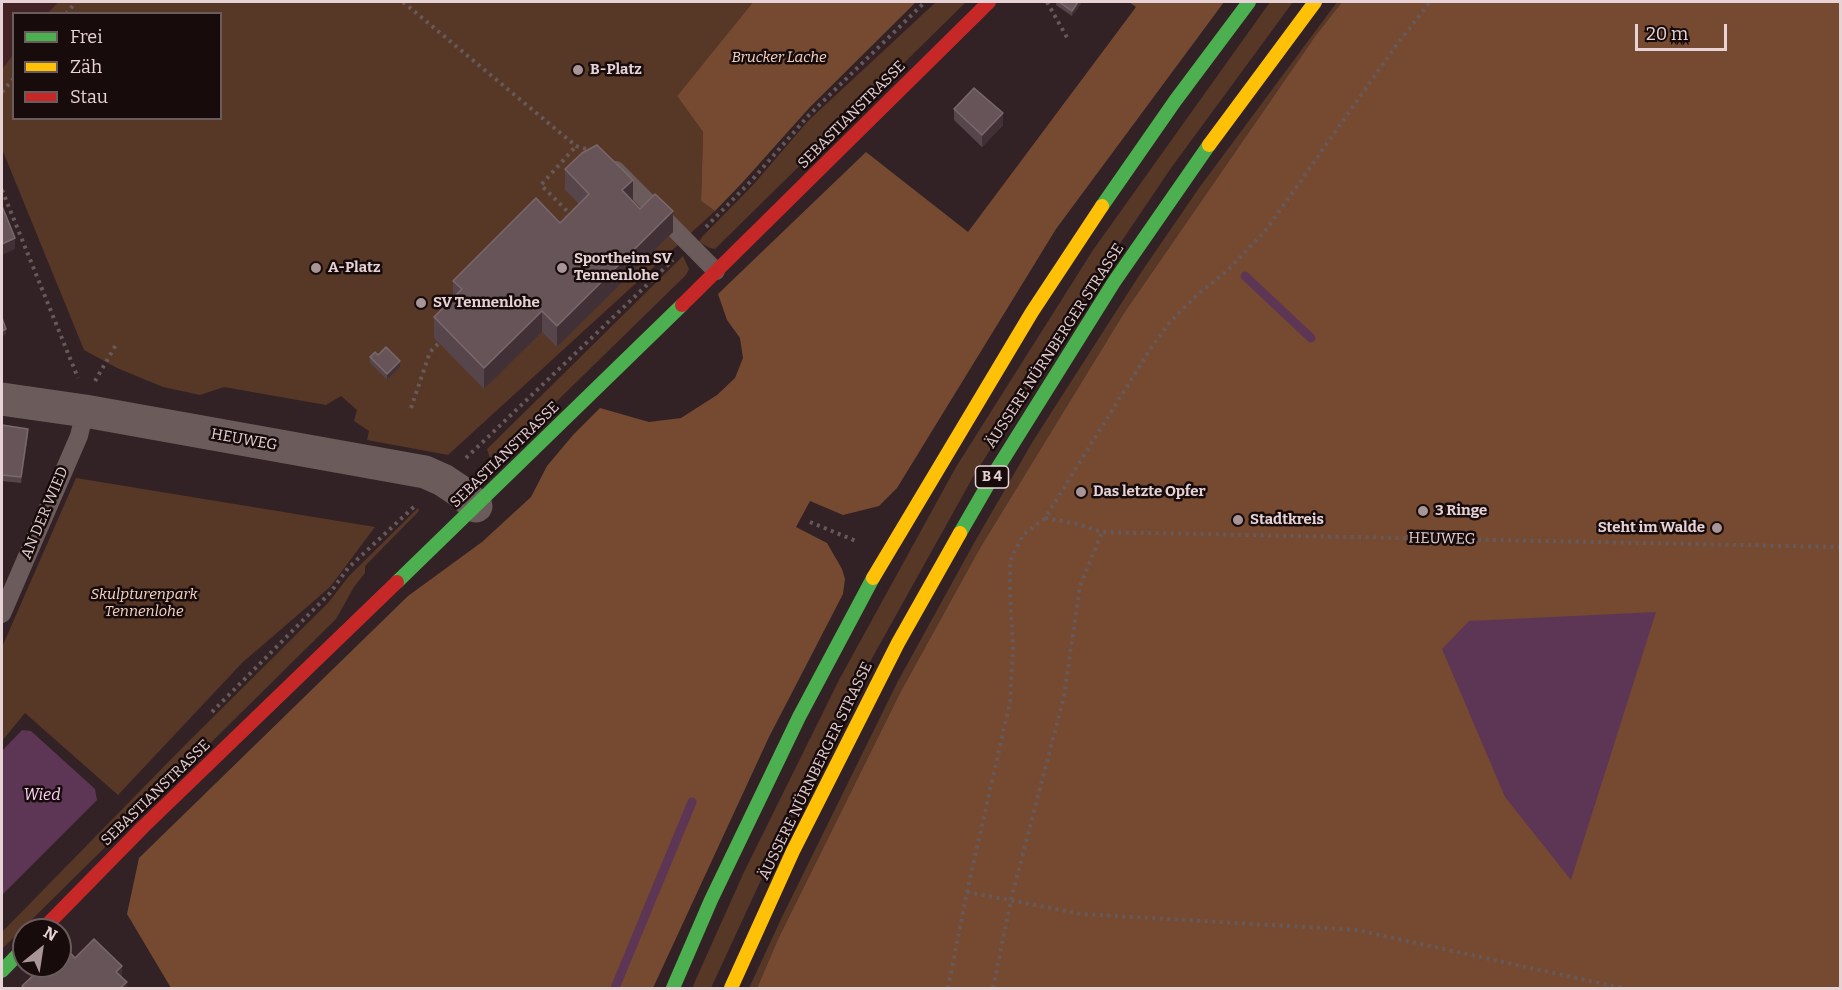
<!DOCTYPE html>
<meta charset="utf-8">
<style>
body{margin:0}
#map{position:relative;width:1842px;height:990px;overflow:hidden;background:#332225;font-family:Bitter,serif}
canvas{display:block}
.frame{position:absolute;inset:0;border:3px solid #e7d3d5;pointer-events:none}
.legend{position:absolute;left:12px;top:12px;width:210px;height:108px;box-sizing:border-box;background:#170b0c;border:2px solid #6a5b5c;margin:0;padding:8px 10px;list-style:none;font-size:18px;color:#e7d3d5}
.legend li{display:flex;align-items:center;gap:12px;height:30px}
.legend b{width:30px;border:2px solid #6a5b5c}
.north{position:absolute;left:12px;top:918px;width:60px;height:60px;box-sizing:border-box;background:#170b0c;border:2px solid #6a5b5c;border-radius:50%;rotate:30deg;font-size:16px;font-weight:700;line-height:24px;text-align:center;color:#e7d3d5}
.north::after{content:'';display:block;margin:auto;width:21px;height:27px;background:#a89597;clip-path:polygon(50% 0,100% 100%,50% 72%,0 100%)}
.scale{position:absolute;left:1635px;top:24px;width:92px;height:27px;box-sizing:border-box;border:3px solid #e7d3d5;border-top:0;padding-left:8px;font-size:18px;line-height:21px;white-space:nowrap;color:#e7d3d5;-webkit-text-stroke:4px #170b0c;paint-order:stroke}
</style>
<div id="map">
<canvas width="1842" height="990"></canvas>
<div class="frame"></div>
<ul class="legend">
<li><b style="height:8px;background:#4caf50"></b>Frei</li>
<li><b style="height:8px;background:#ffc107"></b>Zäh</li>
<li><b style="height:8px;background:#c62828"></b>Stau</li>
</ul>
<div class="north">N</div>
<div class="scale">20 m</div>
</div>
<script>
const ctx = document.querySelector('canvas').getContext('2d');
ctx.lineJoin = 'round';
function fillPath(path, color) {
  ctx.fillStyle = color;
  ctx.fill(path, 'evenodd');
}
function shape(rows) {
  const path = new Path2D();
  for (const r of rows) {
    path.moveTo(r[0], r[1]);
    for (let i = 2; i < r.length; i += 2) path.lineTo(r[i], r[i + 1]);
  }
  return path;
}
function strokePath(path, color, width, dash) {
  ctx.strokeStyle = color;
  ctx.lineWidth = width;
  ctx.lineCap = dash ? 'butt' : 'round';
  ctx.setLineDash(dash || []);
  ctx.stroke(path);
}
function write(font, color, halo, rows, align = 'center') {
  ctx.font = font + ' Bitter,serif';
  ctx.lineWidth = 5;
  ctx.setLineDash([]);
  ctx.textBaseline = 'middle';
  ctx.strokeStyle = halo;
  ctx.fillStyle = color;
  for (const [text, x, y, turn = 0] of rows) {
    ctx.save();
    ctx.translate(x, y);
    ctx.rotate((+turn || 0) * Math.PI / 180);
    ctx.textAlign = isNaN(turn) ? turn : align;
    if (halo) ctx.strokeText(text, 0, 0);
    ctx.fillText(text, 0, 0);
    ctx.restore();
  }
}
const built = shape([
 [2,2,58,2,48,13,14,14,13,55,2,69]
]);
const green = shape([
 [58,2,753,2,677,96,703,132,701,201,715,211,448,455,367,440,369,431,354,421,357,410,341,396,326,405,224,387,200,395,163,387,117,368,84,350,2,149,2,69,13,55,14,118,220,118,220,14,48,13],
 [936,2,966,2,715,249,710,248,699,242,702,237,753,185,809,120],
 [1270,2,1293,2,1171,168,1109,260,973,477,856,687,761,880,711,988,692,988,744,872,840,678,956,467,1093,250],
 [1337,2,1342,2,1316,35,1124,313,980,548,901,691,779,937,757,988,749,988,782,917,898,681,974,543,1033,441,1142,271,1199,188],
 [683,256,689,269,686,275,511,446,498,456,490,459,487,449],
 [76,478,375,527,330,587,242,663,118,795,25,713,2,741,2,647],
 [418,508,419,511,365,566,365,573,354,587,336,619,2,949,2,932,186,744,328,603,349,576]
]);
const forest = shape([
 [753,2,916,2,810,107,742,183,715,211,701,201,703,132,677,96],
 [1129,2,1224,2,1056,229,897,488,879,506,843,515,810,501,796,527,827,543,842,569,845,579,843,594,769,737,653,988,171,988,127,914,139,858,408,596,482,542,531,497,547,466,573,435,600,408,649,422,681,418,717,395,735,378,743,358,740,338,727,320,718,294,866,152,968,232,1136,7],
 [1342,2,1840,2,1840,988,757,988,779,937,901,691,980,548,1124,313,1316,35]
]);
const water = shape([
 [1656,612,1571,880,1505,797,1442,649,1469,621],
 [22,730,31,731,95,789,97,800,2,895,2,751]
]);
const stream = shape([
 [1245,276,1311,338],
 [615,988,692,802]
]);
const path = shape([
 [403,2,576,146,593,151],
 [1047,2,1069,41],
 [66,14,76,2],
 [2,92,14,78],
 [2,190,78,378],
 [572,216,541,185,576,146],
 [706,227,752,180,809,115,925,2],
 [95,381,117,343],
 [411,408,430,352,439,343],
 [466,458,673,260],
 [1045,518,1077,524,1102,532,1840,547],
 [810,522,856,541],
 [212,712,330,593,348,568,417,504],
 [967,892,1081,914,1357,930,1622,988],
 [948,988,967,892,1010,702,1013,646,1010,592,1010,561,1023,535,1045,518,1151,348,1170,322,1197,295,1228,270,1266,230,1395,47,1430,2],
 [993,988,1011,900,1064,696,1080,586,1102,532]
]);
const lane = shape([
 [616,170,716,271],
 [2,614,79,436,85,411]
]);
const street = shape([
 [2,399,85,411,425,472,443,480,461,492,476,506]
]);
const fast = shape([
 [1102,206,1175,101,1249,2],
 [960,533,997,469,1114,282,1209,145],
 [397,582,682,305],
 [2,971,24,948],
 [673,988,711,900,799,717,873,578]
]);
const slow = shape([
 [1209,145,1315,2],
 [873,578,1032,312,1102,206],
 [731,988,793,851,898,643,960,533]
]);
const jam = shape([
 [682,305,989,2],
 [42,930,143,827,397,582]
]);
const wall = shape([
 [1056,2,1082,2,1072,16,1056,5],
 [954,109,1003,125,982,147,954,120],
 [565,169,633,201,640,209,673,232,557,347,542,332,484,389,434,338,434,317,453,298,453,281,560,223,579,204,565,190],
 [378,355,400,367,387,380,370,363,370,357],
 [2,425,28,434,21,483,2,481]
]);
const shadedWall = shape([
 [1078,2,1082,2,1072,16,1072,11],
 [1003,113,1003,125,982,147,982,135],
 [633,180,633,201,622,190],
 [673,211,673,232,557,347,557,326],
 [15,238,15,249,2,255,2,244],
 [542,311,542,332,484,389,484,368],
 [6,329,6,334,2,337,2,331],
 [400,361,400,367,387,380,387,374],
 [28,429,28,434,21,483,21,477],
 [122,966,122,983,116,972],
 [127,982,127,988,120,988]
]);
const building = shape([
 [1059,2,1078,2,1072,11,1059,2],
 [974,88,1003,113,982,135,954,109,974,88],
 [597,145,633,180,622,190,640,209,655,194,673,211,557,326,542,311,484,368,434,317,462,289,453,281,536,198,560,223,589,194,565,169,582,153,597,145],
 [2,206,15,238,2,244,2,206],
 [2,318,6,329,2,331,2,318],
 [386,347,400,361,387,374,370,357,375,352,378,355,386,347],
 [2,425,28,429,21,477,2,475,2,425],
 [94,939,122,966,116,972,127,982,120,988,25,988,22,986,43,966,60,966,60,948,63,945,75,958,94,939]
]);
const markers = [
 [578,70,6,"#a89597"],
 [316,268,6,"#a89597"],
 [562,268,6,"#a89597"],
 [421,303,6,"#a89597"],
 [1081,492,6,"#a89597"],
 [1423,511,6,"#a89597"],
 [1238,520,6,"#a89597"],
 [1717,528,6,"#a89597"]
];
const shields = [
 [992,477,33]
];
const shieldNames = [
 ["B 4",992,477]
];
const parkNames = [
 ["Brucker Lache",779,58],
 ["Skulpturenpark",144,595],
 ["Tennenlohe",144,612]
];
const poiNames = [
 ["B-Platz",590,70],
 ["Sportheim SV",574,259],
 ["Tennenlohe",574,276],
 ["A-Platz",328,268],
 ["SV Tennenlohe",433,303],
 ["Das letzte Opfer",1093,492],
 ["3 Ringe",1435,511],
 ["Stadtkreis",1250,520],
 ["Steht im Walde",1705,528,"right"]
];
const streetNames = [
 ["SEBASTIANSTRASSE",852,115,-45],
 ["ÄUSSERE NÜRNBERGER STRASSE",1055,346,-57],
 ["HEUWEG",244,440,10],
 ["SEBASTIANSTRASSE",505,455,-44],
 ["AN DER WIED",45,513,-67],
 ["HEUWEG",1442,539,1],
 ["ÄUSSERE NÜRNBERGER STRASSE",816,771,-64],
 ["SEBASTIANSTRASSE",156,793,-44]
];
const waterNames = [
 ["Wied",42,796]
];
fillPath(built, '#442327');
fillPath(green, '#573726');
fillPath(forest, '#754a31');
fillPath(water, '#5e3655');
strokePath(stream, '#5e3655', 9);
strokePath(path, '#675959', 4, [3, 4.5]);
strokePath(lane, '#6b5b5a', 18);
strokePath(street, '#6b5b5a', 33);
strokePath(fast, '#4caf50', 14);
strokePath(slow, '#ffc107', 14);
strokePath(jam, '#c62828', 14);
fillPath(wall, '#56454a');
fillPath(shadedWall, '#413035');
fillPath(building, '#665459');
strokePath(building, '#7a686d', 1.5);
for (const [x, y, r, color] of markers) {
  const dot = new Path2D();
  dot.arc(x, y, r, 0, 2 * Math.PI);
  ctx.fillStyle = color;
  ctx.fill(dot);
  strokePath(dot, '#170b0c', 2);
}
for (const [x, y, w] of shields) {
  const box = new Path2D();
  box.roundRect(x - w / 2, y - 11, w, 22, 4.5);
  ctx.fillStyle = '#170b0c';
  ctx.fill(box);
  strokePath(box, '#e7d3d5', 1.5);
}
write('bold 14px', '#e7d3d5', null, shieldNames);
write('italic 15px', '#f5d5c3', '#170b0c', parkNames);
write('bold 15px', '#e7d3d5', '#170b0c', poiNames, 'left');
write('15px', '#e7d3d5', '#170b0c', streetNames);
write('italic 16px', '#fbd1f2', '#170b0c', waterNames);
</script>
